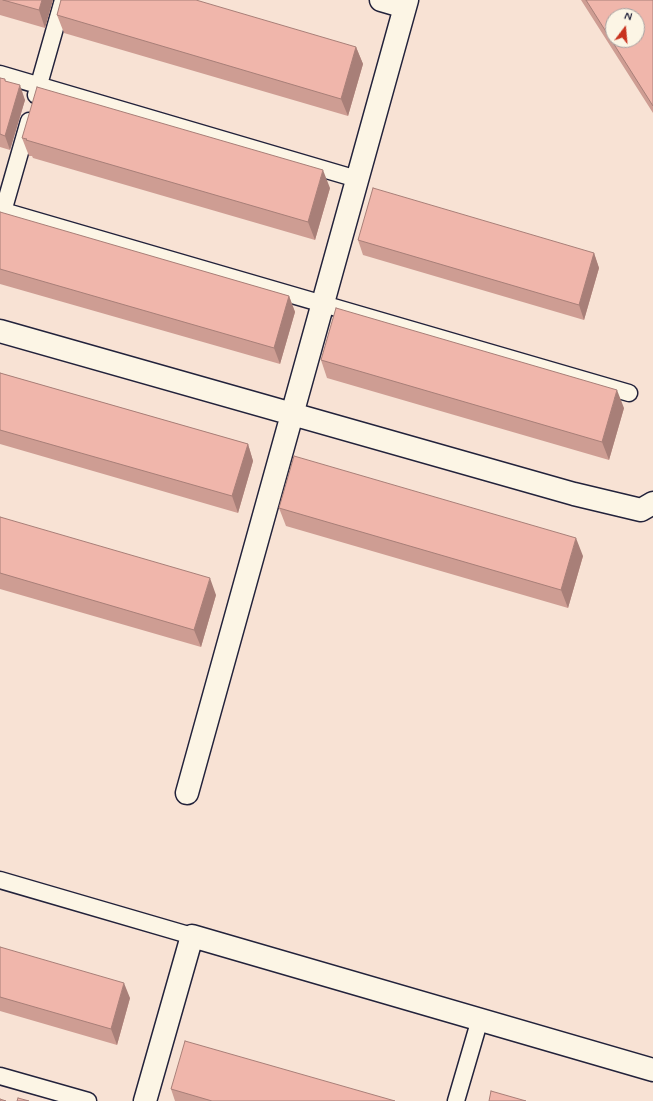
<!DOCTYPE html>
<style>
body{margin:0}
#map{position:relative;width:653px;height:1101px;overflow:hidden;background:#f8e2d4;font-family:Mynerve,sans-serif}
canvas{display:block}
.north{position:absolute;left:605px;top:8px;width:40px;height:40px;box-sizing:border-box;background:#fcf5e5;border:1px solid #a5a1a1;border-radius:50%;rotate:16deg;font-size:11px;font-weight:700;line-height:16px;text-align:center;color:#22223b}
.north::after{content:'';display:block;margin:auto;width:14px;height:18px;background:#c8321e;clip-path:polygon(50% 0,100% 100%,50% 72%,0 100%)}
</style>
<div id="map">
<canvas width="653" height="1101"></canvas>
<div class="north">N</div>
</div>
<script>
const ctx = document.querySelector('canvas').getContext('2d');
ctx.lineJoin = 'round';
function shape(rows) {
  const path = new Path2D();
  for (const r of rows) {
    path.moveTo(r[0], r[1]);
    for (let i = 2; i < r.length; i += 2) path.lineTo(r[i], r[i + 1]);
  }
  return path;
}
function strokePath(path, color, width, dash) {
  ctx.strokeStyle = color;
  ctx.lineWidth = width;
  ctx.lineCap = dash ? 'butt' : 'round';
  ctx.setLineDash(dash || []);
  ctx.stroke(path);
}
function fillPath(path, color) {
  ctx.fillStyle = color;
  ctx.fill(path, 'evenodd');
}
const service = shape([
 [0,74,357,179],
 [36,95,63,0],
 [0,210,629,393],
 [0,222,29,121],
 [0,880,192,936],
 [0,1076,88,1101],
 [456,1101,480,1019]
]);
const minor = shape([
 [381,0,405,7],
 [0,331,574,494,641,510,653,503],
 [187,793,407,0],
 [145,1101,192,936,653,1070]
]);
const wall = shape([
 [0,0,53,0,45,28,0,15],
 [581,0,653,0,653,113],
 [57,15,356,47,363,64,348,116,64,33],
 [0,78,6,81,25,100,10,150,0,147],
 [22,138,330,188,315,240,33,158,32,156,29,156],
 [0,213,289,296,295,312,280,364,0,284],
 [358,240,594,253,599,268,584,320,363,255],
 [321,360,624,408,609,460,327,378],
 [0,373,248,444,253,461,238,513,0,444],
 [279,508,583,556,568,608,286,526],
 [0,517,216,595,201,647,0,589],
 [0,947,130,998,117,1045,0,1011],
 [171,1089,395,1101,175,1101]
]);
const shadedWall = shape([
 [42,0,53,0,45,28,39,10],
 [356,47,363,64,348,116,341,99],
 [20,85,25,100,10,150,5,136],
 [323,170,330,188,315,240,308,222],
 [594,253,599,268,584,320,579,305],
 [289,296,295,312,280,364,274,348],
 [617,390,624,408,609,460,602,442],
 [248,444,253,461,238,513,232,496],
 [576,538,583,556,568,608,561,590],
 [210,578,216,595,201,647,194,630],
 [124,983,130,998,117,1045,111,1029]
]);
const building = shape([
 [3,0,42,0,39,10,3,0],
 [61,0,196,0,356,47,341,99,57,15,61,0],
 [586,0,653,0,653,106,586,0],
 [613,16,637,16,637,40,613,40,613,16],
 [0,78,5,79,5,81,20,85,5,136,0,134,0,78],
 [37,87,323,170,308,222,26,140,27,139,22,138,37,87],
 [373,188,594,253,579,305,358,240,373,188],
 [0,212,289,296,274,348,0,269,0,212],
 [336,308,617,390,602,442,321,360,336,308],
 [0,373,248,444,232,496,0,430,0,373],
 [294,456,576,538,561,590,279,508,294,456],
 [0,517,210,578,194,630,0,573,0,517],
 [0,947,124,983,111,1029,0,997,0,947],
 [185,1041,395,1101,212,1101,171,1089,185,1041],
 [491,1091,526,1101,489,1101,491,1091],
 [18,1098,29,1101,17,1101,18,1098],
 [0,1099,6,1101,0,1101,0,1099]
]);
strokePath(service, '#22223b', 19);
strokePath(minor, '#22223b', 25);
strokePath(service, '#fcf5e5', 16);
strokePath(minor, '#fcf5e5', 22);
fillPath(wall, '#ce9d93');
fillPath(shadedWall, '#a87f78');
fillPath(building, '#f0b6ab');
strokePath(building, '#a87f78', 1);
</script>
